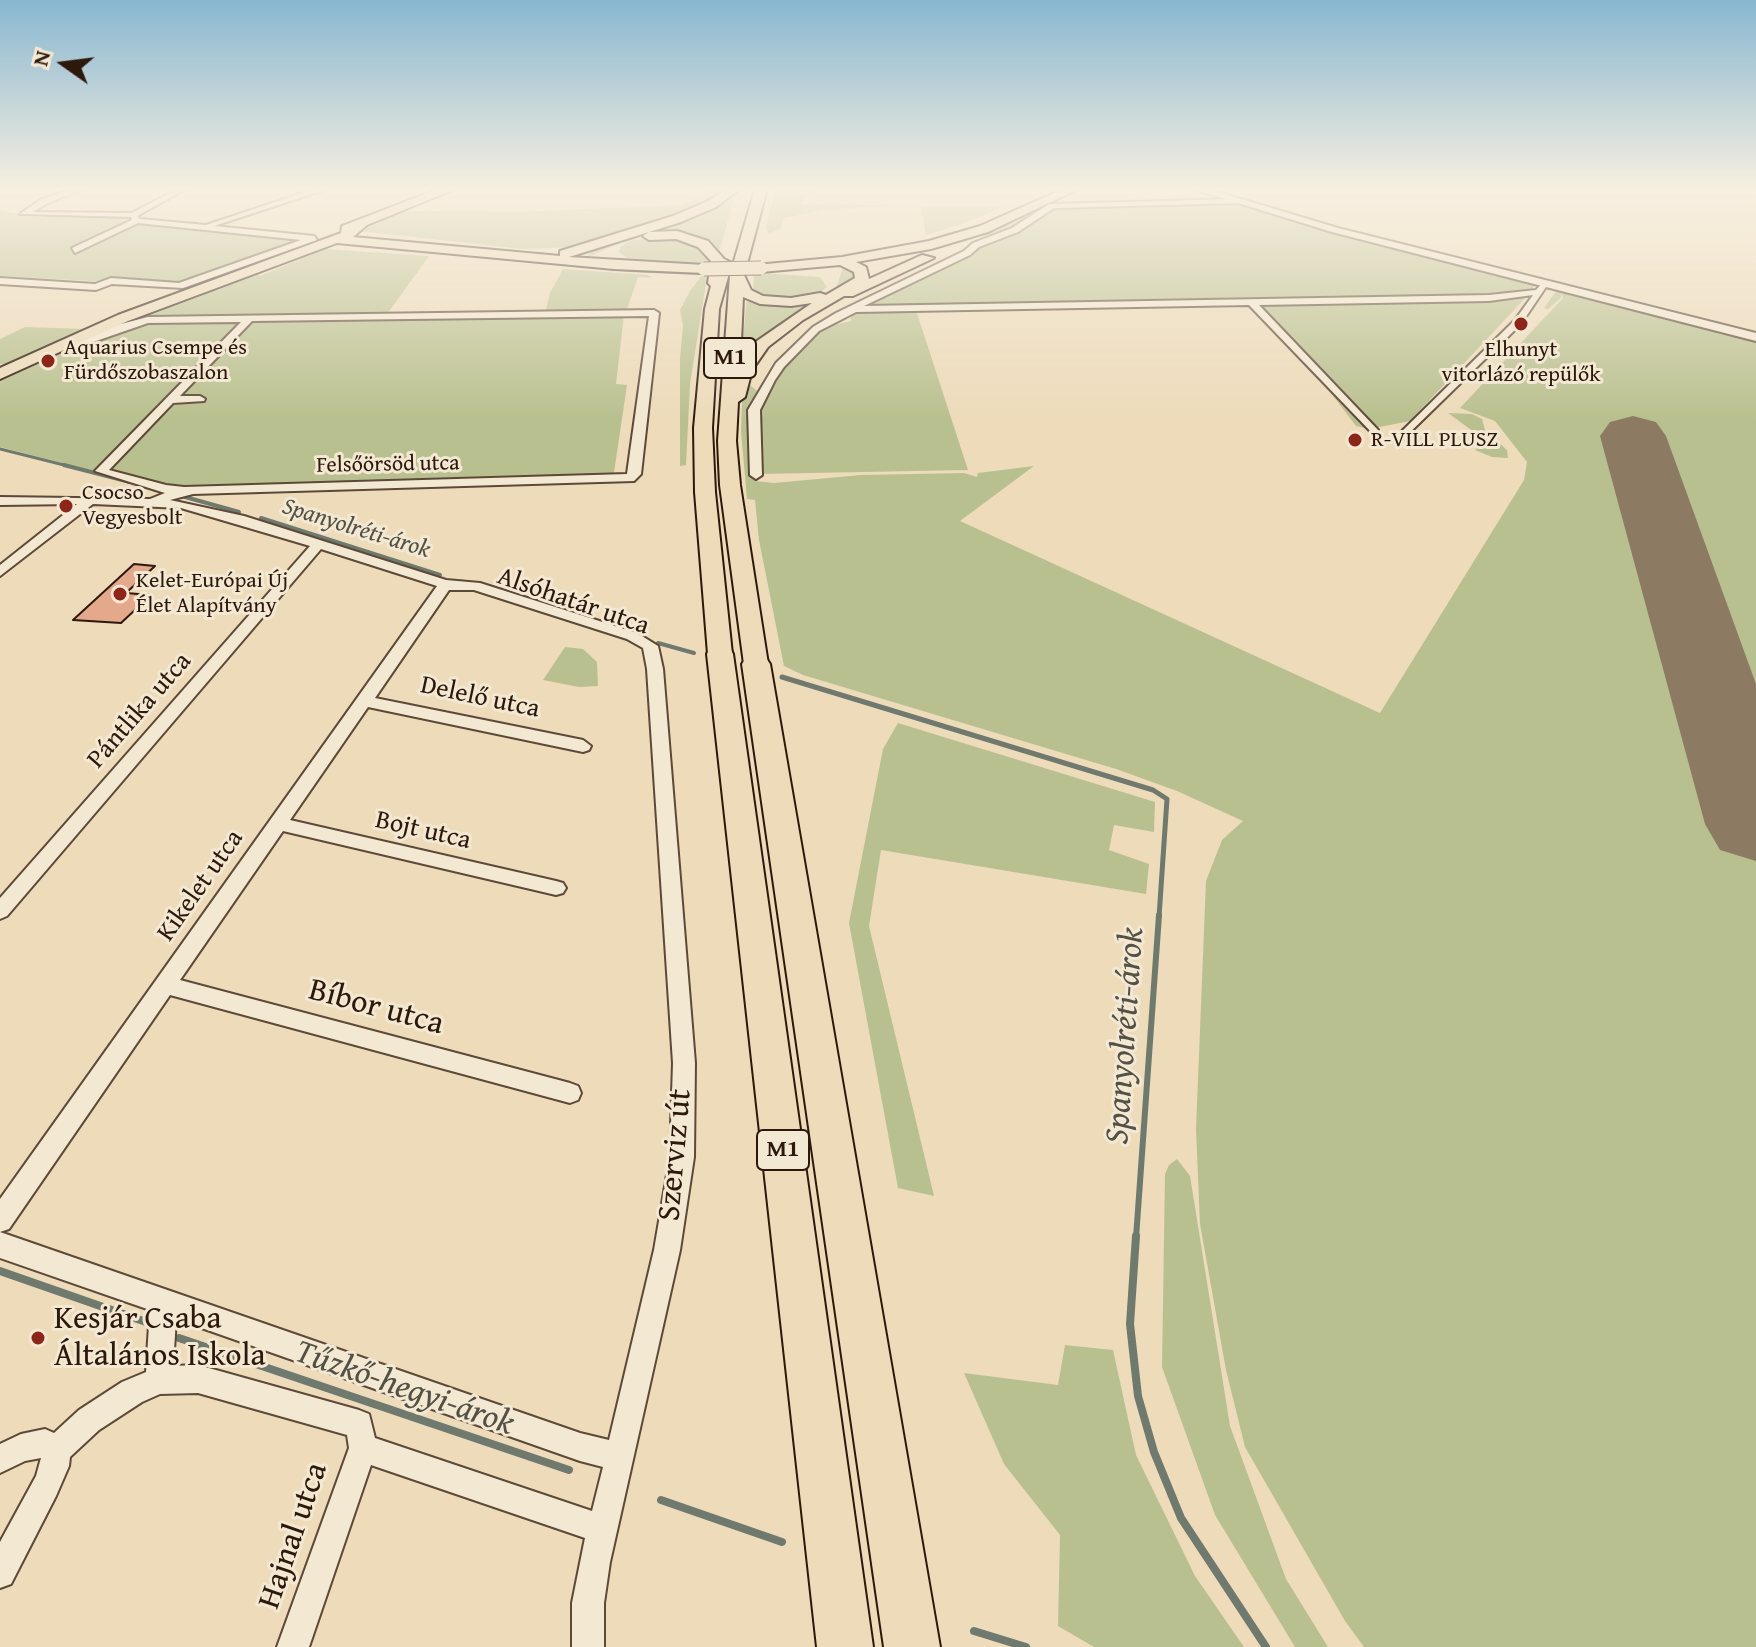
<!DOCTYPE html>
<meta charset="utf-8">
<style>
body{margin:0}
#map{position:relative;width:1756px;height:1647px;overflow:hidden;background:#eddbba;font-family:"Gentium Book Plus",serif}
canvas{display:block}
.north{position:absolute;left:24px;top:24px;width:80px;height:80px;-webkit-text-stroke:6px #f3e8d2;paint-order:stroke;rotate:284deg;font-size:22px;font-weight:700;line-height:32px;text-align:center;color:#2d180c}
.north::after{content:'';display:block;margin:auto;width:28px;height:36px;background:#2d180c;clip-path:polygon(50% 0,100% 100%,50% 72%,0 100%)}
</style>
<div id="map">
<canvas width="1756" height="1647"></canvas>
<div class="north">N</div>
</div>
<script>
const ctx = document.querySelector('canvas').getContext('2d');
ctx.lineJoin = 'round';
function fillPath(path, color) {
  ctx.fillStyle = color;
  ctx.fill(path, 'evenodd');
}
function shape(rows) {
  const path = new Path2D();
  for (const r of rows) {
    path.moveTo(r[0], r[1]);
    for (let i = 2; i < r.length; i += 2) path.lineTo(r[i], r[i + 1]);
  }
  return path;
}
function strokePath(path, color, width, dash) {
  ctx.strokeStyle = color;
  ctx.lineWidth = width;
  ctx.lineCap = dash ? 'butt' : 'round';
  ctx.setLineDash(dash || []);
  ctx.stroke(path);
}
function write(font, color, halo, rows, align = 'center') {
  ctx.font = font + ' "Gentium Book Plus",serif';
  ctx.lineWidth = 6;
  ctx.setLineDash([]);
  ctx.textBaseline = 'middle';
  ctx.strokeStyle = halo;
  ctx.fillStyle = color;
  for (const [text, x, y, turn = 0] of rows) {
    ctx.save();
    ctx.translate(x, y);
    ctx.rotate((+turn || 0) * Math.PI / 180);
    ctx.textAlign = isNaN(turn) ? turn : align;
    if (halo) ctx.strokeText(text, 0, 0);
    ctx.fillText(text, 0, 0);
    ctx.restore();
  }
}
const green = shape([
 [708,189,730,189,686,212,575,247,522,249,359,231,406,211,521,212,681,205,706,194],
 [776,189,812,191,799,204,902,205,823,210,785,218,780,229,768,234,766,226],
 [734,198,719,253,707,243,650,233,633,237,586,258,595,249,615,241,682,221,691,220],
 [1237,201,1526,278,1535,284,1531,292,1410,421,1369,429,1356,426,1308,363,1252,304,916,310,968,470,758,474,755,409,770,380,820,328,851,321,850,313,856,306,1015,230,1043,210,994,237,984,235,1045,207],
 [1004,206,965,223,926,235,921,207],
 [0,210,29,217,137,216,198,228,313,239,186,286,0,276],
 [660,236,691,239,714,261,713,265,648,262,627,258,619,252,620,247,629,241],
 [325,249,429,256,387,314,624,315,616,384,627,385,613,479,190,487,172,491,0,447,0,380,170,302,256,273,260,276],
 [844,265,858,274,857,279,762,337,741,359,747,297,812,302,835,291],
 [563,269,648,275,652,278,638,277,626,312,545,313,550,293],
 [761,273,820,277,827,287,819,293,782,300,771,299,753,293,754,276],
 [702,275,707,277,690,384,686,465,680,466,680,359,683,325,680,310,690,291],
 [1557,290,1756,340,1756,1647,1364,1647,1345,1621,1245,1447,1226,1370,1200,1224,1196,1129,1206,881,1222,840,1243,821,1177,791,1116,769,803,675,784,666,759,540,755,500,747,499,741,431,742,404,749,384,757,391,750,409,755,481,774,483,861,475,964,473,977,477,978,473,1034,466,960,521,1380,713,1524,480,1527,462,1495,421,1460,408,1563,298,1561,293,1561,298,1548,309,1544,308],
 [25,327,85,329,10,364,0,364,0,339],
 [1448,413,1472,414,1482,419,1485,430,1507,450,1508,458,1492,457,1475,450,1485,440],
 [565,647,583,649,597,662,598,686,579,687,543,680],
 [898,723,1155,802,1154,832,1114,825,1109,850,1149,864,1146,894,881,850,869,926,934,1196,898,1188,849,923,883,749],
 [1177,1159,1190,1176,1230,1426,1286,1579,1328,1647,1295,1647,1215,1515,1162,1367,1165,1174,1169,1165],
 [1065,1345,1113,1350,1136,1455,1195,1576,1244,1647,1094,1647,1058,1626,1060,1535,1004,1464,964,1373,1058,1385]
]);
const streamFar5 = shape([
 [468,255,629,271,700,274]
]);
const streamFar4 = shape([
 [0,449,72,467]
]);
const streamFar3 = shape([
 [64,465,130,482],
 [178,495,239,512],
 [261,518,440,575],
 [658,643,694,653]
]);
const streamFar2 = shape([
 [782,677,1153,790,1167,799,1159,917]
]);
const streamFar1 = shape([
 [1136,1238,1159,915]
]);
const stream = shape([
 [1136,1236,1130,1324,1138,1396,1154,1452,1181,1518,1266,1647],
 [0,1271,149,1323],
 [179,1338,569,1470],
 [661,1500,782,1542],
 [974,1631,1026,1647]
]);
const runway = shape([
 [1633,416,1656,422,1666,436,1756,684,1756,861,1720,850,1705,824,1600,436,1610,422,1633,416]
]);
const building = shape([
 [134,564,155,566,126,593,151,595,121,623,73,620,134,564]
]);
const minor = shape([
 [72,189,83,189,46,204,33,212,132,213,177,189,186,189,137,216,140,219,206,225,315,189,327,189,214,226,314,236,317,240,183,288,112,284,96,290,0,284,0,278,95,284,111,278,179,283,301,240,138,223,75,253,72,248,132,220,131,217,20,214,40,200,72,189],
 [1237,199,1240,203,1054,208,1018,232,979,247,970,255,864,306,1489,295,1536,290,1544,281,1548,284,1521,324,1399,443,1395,442,1395,438,1515,320,1533,295,1489,301,1259,305,1378,430,1378,434,1374,435,1249,305,856,312,819,331,784,367,775,380,760,410,762,475,756,479,750,475,748,410,776,363,813,327,836,313,964,251,973,243,1012,228,1049,204,1237,199],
 [654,310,659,313,641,474,634,481,193,494,170,500,244,516,446,580,480,583,637,633,658,646,663,669,695,1063,694,1157,680,1250,610,1562,604,1603,604,1647,572,1647,572,1603,585,1538,371,1465,309,1647,277,1647,349,1448,347,1435,198,1393,160,1394,142,1402,99,1430,70,1457,69,1466,56,1496,11,1584,0,1588,0,1542,36,1476,41,1458,25,1461,0,1473,0,1444,21,1434,45,1429,54,1433,79,1410,122,1382,146,1372,150,1310,0,1258,0,1232,580,1433,609,1440,654,1250,670,1157,673,1063,647,669,643,648,627,639,474,590,449,590,375,698,583,740,591,746,589,750,583,752,368,707,290,820,556,881,563,883,566,888,563,893,556,895,283,831,180,980,570,1083,578,1086,581,1093,578,1100,570,1103,170,995,9,1229,0,1232,0,1199,437,586,321,549,7,916,0,919,0,898,310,546,181,508,93,504,0,576,0,565,77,504,0,505,0,497,150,499,165,493,95,471,241,322,148,323,70,350,61,348,117,325,148,317,654,310],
 [649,316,627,474,184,487,166,485,109,470,173,403,204,401,205,399,200,396,180,396,252,321,649,316],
 [176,1319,580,1461,603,1467,592,1511,375,1438,369,1414,359,1410,198,1365,173,1366,176,1319]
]);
const tertiary = shape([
 [1193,189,1208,189,1338,228,1756,333,1756,341,1332,232,1193,189]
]);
const primary = shape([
 [438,189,455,189,367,225,353,237,560,256,560,251,673,216,708,201,727,189,740,189,716,207,681,222,569,257,704,265,710,268,711,261,698,247,676,239,649,240,643,236,649,232,677,231,708,241,724,259,732,263,719,309,712,428,715,492,732,654,728,659,720,661,712,659,708,654,695,492,694,428,705,309,711,286,708,283,710,270,704,273,614,269,337,243,128,321,0,379,0,368,118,315,341,233,342,226,438,189],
 [755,189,767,189,744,275,751,290,763,296,791,298,820,293,826,295,855,278,854,272,840,265,761,272,754,268,756,265,842,257,929,241,980,226,1063,189,1078,189,988,232,931,249,856,262,866,267,869,279,922,255,934,258,853,296,844,296,803,320,768,347,752,370,745,397,738,402,736,441,740,485,768,664,764,669,756,671,748,669,744,664,720,485,718,441,730,275,755,189],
 [743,297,760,304,791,306,812,303,757,341,740,365,743,297]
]);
const motorway = shape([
 [720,646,730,648,733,654,873,1647,817,1647,707,654,710,648,720,646],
 [756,656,766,658,770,664,940,1647,884,1647,742,664,746,658,756,656]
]);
const primaryBridge = shape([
 [704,269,761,268]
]);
const markers = [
 [1521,324,8,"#8f2418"],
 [48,361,8,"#8f2418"],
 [1355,440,8,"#8f2418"],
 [66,506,8,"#8f2418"],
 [120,594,8,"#8f2418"],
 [38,1338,8,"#8f2418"]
];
const farPoinames = [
 ["Aquarius Csempe és",64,348],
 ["Fürdőszobaszalon",64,373],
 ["Elhunyt",1521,350,"center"],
 ["vitorlázó repülők",1521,375,"center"],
 ["R-VILL PLUSZ",1371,440],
 ["Csocso",82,493],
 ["Vegyesbolt",82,518],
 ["Kelet-Európai Új",136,581],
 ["Élet Alapítvány",136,606]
];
const farStreetnames = [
 ["Felsőörsöd utca",388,465,-1]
];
const shields = [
 [730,358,52],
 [783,1150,52]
];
const shieldNames = [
 ["M1",730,358],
 ["M1",783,1150]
];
const farWaternames = [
 ["Spanyolréti-árok",356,529,17]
];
const streetNames = [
 ["Alsóhatár utca",573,602,19],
 ["Delelő utca",480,698,12],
 ["Pántlika utca",140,711,-49],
 ["Bojt utca",423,831,13],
 ["Kikelet utca",201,886,-55]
];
const nearStreetnames = [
 ["Bíbor utca",376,1008,15],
 ["Szerviz út",676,1155,-85],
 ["Hajnal utca",294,1536,-71]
];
const nearPoinames = [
 ["Kesjár Csaba",54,1320],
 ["Általános Iskola",54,1357]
];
const nearWaternames = [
 ["Spanyolréti-árok",1126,1036,-86],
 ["Tűzkő-hegyi-árok",404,1389,19]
];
fillPath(green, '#b9c08f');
strokePath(streamFar5, '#6e7a6d', 2);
strokePath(streamFar4, '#6e7a6d', 3);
strokePath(streamFar3, '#6e7a6d', 4);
strokePath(streamFar2, '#6e7a6d', 5);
strokePath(streamFar1, '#6e7a6d', 6);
strokePath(stream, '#6e7a6d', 8);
fillPath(runway, '#8d7a63');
fillPath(building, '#e4a88a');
strokePath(building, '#2d180c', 2);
strokePath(minor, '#5d4938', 4);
strokePath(tertiary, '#5d4938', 4);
strokePath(primary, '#2d180c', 4);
strokePath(motorway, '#2d180c', 4);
fillPath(minor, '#f3e8d2');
fillPath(tertiary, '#f3e8d2');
fillPath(primary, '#eddbba');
fillPath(motorway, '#eddbba');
strokePath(primaryBridge, '#2d180c', 15, []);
strokePath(primaryBridge, '#eddbba', 13);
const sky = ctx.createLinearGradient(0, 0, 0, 420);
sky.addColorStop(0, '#88b7d1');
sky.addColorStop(0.45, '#f7efe0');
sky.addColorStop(1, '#f7efe000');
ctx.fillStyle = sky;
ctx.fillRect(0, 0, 1756, 420);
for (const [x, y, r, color] of markers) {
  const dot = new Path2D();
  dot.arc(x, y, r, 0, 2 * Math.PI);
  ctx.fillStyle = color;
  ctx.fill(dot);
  strokePath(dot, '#f3e8d2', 3);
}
write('22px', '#2d180c', '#f3e8d2', farPoinames, 'left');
write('22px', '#2d180c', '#f3e8d2', farStreetnames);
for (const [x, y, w] of shields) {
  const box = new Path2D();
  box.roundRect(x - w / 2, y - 20, w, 40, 6);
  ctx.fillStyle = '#f3e8d2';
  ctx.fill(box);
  strokePath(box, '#2d180c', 2);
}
write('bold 24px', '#2d180c', null, shieldNames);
write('italic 24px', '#535145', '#f3e8d2', farWaternames);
write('26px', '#2d180c', '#f3e8d2', streetNames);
write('32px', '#2d180c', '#f3e8d2', nearStreetnames);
write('32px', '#2d180c', '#f3e8d2', nearPoinames, 'left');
write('italic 34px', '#535145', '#f3e8d2', nearWaternames);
</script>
